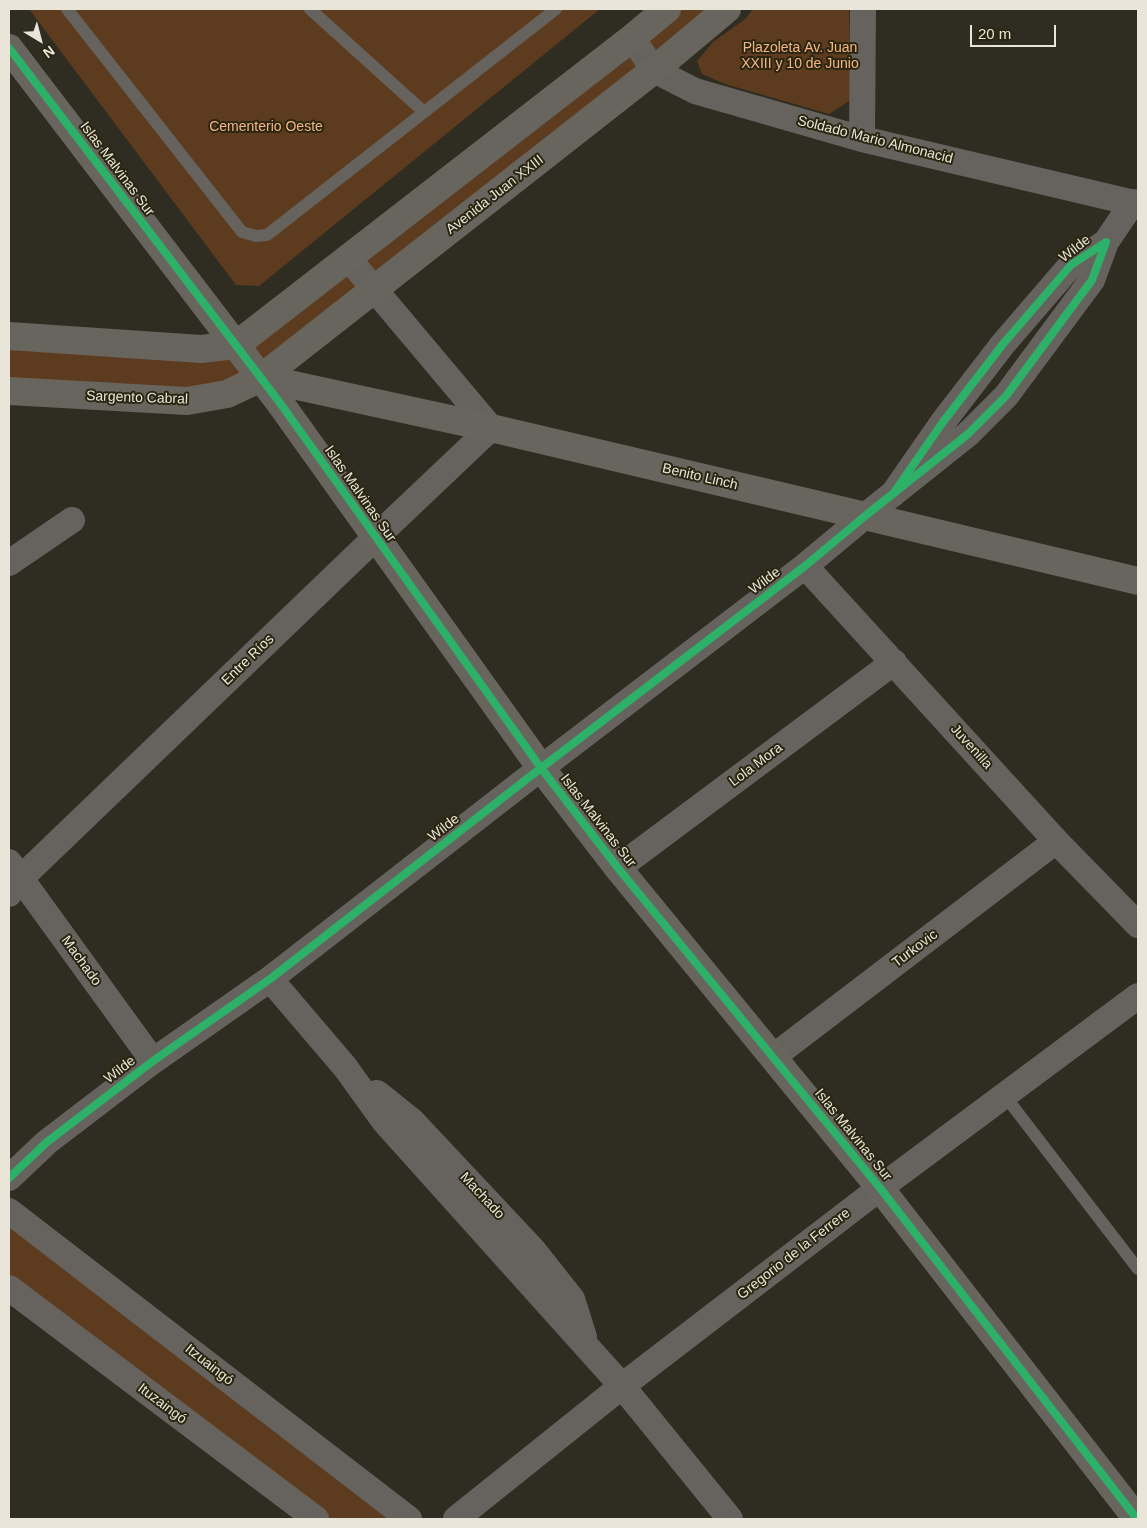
<!DOCTYPE html>
<meta charset="utf-8">
<style>
body{margin:0}
#map{position:relative;width:1147px;height:1528px;overflow:hidden;background:#2f2c21;font-family:Arial,sans-serif}
canvas{display:block}
.frame{position:absolute;inset:0;border:10px solid #e9e6d9;pointer-events:none}
.north{position:absolute;left:15px;top:15px;width:50px;height:50px;-webkit-text-stroke:4px #2b2611;paint-order:stroke;rotate:143deg;font-size:14px;font-weight:700;line-height:20px;text-align:center;color:#e9e6d9}
.north::after{content:'';display:block;margin:auto;width:18px;height:22px;background:#e9e6d9;clip-path:polygon(50% 0,100% 100%,50% 72%,0 100%)}
.scale{position:absolute;left:970px;top:25px;width:86px;height:22px;box-sizing:border-box;border:2px solid #e9e6d9;border-top:0;padding-left:6px;font-size:15px;line-height:18px;white-space:nowrap;color:#e9e6d9;-webkit-text-stroke:4px #2b2611;paint-order:stroke}
</style>
<div id="map">
<canvas width="1147" height="1528"></canvas>
<div class="frame"></div>
<div class="north">N</div>
<div class="scale">20 m</div>
</div>
<script>
const ctx = document.querySelector('canvas').getContext('2d');
ctx.lineJoin = 'round';
function fillPath(path, color) {
  ctx.fillStyle = color;
  ctx.fill(path, 'evenodd');
}
function shape(rows) {
  const path = new Path2D();
  for (const r of rows) {
    path.moveTo(r[0], r[1]);
    for (let i = 2; i < r.length; i += 2) path.lineTo(r[i], r[i + 1]);
  }
  return path;
}
function strokePath(path, color, width, dash) {
  ctx.strokeStyle = color;
  ctx.lineWidth = width;
  ctx.lineCap = dash ? 'butt' : 'round';
  ctx.setLineDash(dash || []);
  ctx.stroke(path);
}
function write(font, color, halo, rows, align = 'center') {
  ctx.font = font + ' Arial,sans-serif';
  ctx.lineWidth = 4;
  ctx.setLineDash([]);
  ctx.textBaseline = 'middle';
  ctx.strokeStyle = halo;
  ctx.fillStyle = color;
  for (const [text, x, y, turn = 0] of rows) {
    ctx.save();
    ctx.translate(x, y);
    ctx.rotate((+turn || 0) * Math.PI / 180);
    ctx.textAlign = isNaN(turn) ? turn : align;
    if (halo) ctx.strokeText(text, 0, 0);
    ctx.fillText(text, 0, 0);
    ctx.restore();
  }
}
const green = shape([
 [29,9,600,9,259,286,236,285],
 [667,9,727,9,243,387,9,391,9,336,236,345],
 [753,9,849,9,851,100,829,114,725,84,702,74,697,61,713,42,745,19],
 [9,1211,409,1519,316,1519,9,1288]
]);
const lane = shape([
 [67,9,242,232,256,236,267,235,556,9],
 [310,9,424,112],
 [1005,1096,1138,1269]
]);
const street = shape([
 [632,38,654,70,695,91,862,139,1138,204],
 [862,139,863,9],
 [1106,242,1133,202],
 [9,563,72,520],
 [805,566,1056,841,1138,925],
 [9,862,153,1061],
 [618,868,894,662],
 [9,894,21,878,376,537,491,428,348,258],
 [270,979,345,1067,384,1121,622,1386,730,1519],
 [773,1057,1056,841],
 [377,1093,412,1121,534,1251,572,1299,584,1337],
 [9,1178,47,1142,153,1061,270,979,541,768,805,566,865,516,968,434,1006,396,1092,280,1106,242,1071,265,1003,344,943,422,893,494],
 [9,1211,409,1519],
 [9,1288,316,1519],
 [456,1519,622,1386,880,1188,1138,996]
]);
const secondary = shape([
 [9,48,280,403,541,768,618,868,880,1188,1137,1519],
 [9,336,201,349,236,345],
 [236,345,632,38,667,9],
 [261,378,491,428,865,516,1138,581],
 [9,391,187,401,227,394,261,378,654,70,727,9]
]);
const cycleway = shape([
 [9,48,280,403,541,768,618,868,880,1188,1137,1519],
 [9,1178,47,1142,153,1061,270,979,541,768,805,566,865,516,968,434,1006,396,1092,280,1106,242,1071,265,1003,344,943,422,893,494]
]);
const parkNames = [
 ["Plazoleta Av. Juan",800,48],
 ["XXIII y 10 de Junio",800,64],
 ["Cementerio Oeste",266,127]
];
const streetNames = [
 ["Soldado Mario Almonacid",875,140,14],
 ["Islas Malvinas Sur",117,169,53],
 ["Avenida Juan XXIII",495,195,-38],
 ["Wilde",1075,249,-38],
 ["Sargento Cabral",137,398,2],
 ["Benito Linch",700,477,13],
 ["Islas Malvinas Sur",360,494,55],
 ["Wilde",765,581,-37],
 ["Entre Ríos",248,660,-44],
 ["Juvenilla",971,747,48],
 ["Lola Mora",756,765,-37],
 ["Islas Malvinas Sur",598,821,52],
 ["Wilde",444,828,-38],
 ["Turkovic",915,949,-37],
 ["Machado",81,961,54],
 ["Wilde",120,1070,-38],
 ["Islas Malvinas Sur",853,1135,51],
 ["Machado",482,1196,47],
 ["Gregorio de la Ferrere",794,1254,-38],
 ["Itzuaingó",209,1365,38],
 ["Ituzaingó",162,1404,37]
];
fillPath(green, '#5c3b1f');
strokePath(lane, '#66635e', 12);
strokePath(street, '#66635e', 26);
strokePath(secondary, '#68655e', 28);
strokePath(cycleway, '#2db169', 8);
write('14px', '#f7b584', '#2b2611', parkNames);
write('14px', '#e9e6d9', '#2b2611', streetNames);
</script>
